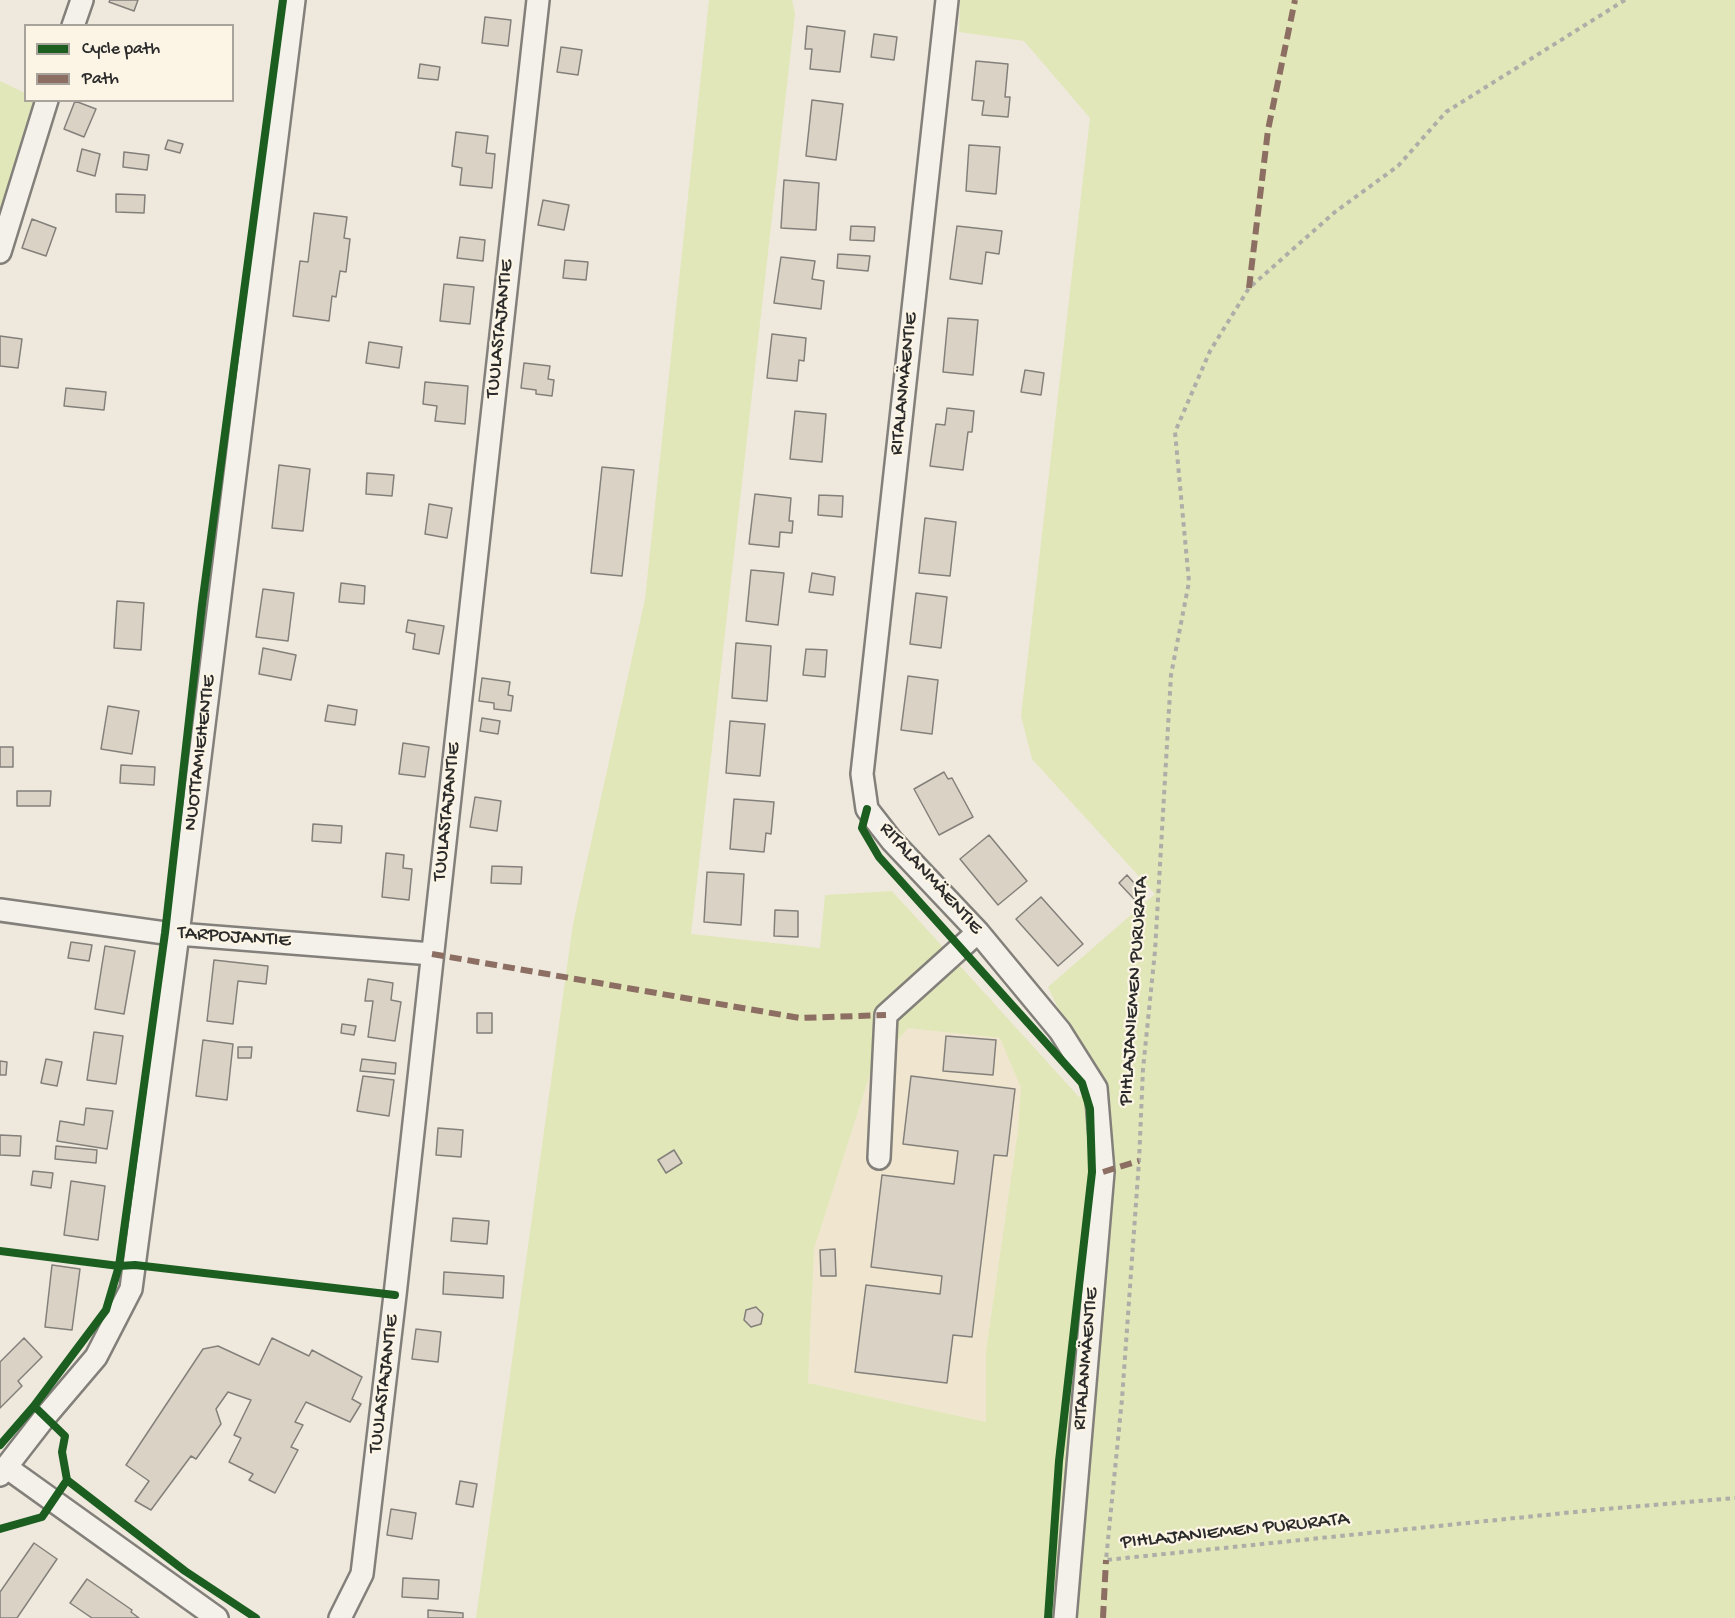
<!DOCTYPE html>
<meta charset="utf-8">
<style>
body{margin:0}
#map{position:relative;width:1735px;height:1618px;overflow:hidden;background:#efe9dd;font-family:"Gochi Hand",sans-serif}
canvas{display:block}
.legend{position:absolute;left:24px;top:24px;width:210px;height:78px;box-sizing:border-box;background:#fcf5e5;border:2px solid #a8a49b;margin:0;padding:8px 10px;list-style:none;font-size:18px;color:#2b2b2b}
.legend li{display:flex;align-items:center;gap:12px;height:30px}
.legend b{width:30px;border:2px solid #a8a49b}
</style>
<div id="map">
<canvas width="1735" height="1618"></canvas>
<ul class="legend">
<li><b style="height:8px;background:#1b5e20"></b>Cycle path</li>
<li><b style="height:8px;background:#8d6e63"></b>Path</li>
</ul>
</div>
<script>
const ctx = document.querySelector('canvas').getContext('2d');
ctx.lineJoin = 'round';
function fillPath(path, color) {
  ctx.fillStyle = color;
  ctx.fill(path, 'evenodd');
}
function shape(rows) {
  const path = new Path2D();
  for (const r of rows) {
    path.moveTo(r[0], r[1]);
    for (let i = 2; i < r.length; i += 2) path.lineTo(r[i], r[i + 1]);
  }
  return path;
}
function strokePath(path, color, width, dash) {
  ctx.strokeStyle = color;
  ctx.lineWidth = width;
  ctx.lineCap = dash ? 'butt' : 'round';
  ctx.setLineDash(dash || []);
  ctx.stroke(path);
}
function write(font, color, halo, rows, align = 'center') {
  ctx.font = font + ' "Gochi Hand",sans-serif';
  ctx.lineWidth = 4.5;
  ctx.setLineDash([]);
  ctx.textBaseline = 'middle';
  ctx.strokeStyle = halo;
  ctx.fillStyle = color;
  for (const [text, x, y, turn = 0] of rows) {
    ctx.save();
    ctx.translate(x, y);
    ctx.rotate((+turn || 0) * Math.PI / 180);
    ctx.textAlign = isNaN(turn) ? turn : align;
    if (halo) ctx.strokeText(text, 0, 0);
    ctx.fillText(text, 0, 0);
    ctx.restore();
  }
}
const built = shape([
 [908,1028,1000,1038,1021,1088,1018,1130,986,1351,987,1422,808,1383,814,1249,870,1074]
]);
const green = shape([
 [709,0,792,0,795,14,691,934,820,948,825,895,892,891,1079,1097,1096,1088,1048,987,1155,894,1032,759,1021,716,1090,118,1024,41,959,32,960,0,1735,0,1735,1618,476,1618,573,924,645,599],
 [908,1028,1000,1038,1021,1088,1018,1130,986,1351,986,1422,808,1383,814,1249,870,1074],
 [0,81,25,93,26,100,40,101,0,252]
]);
const building = shape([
 [110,0,138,0,134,11,109,2,110,0],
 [485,17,511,20,508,46,482,43,485,17],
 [807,26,845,31,840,72,810,69,812,49,805,49,807,26],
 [874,34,897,37,894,60,871,57,874,34],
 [561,47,582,50,578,75,557,72,561,47],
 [976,61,1008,64,1005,97,1010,97,1008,117,982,115,984,101,972,100,976,61],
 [420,64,440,67,438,80,418,78,420,64],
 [812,100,843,104,836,160,806,156,812,100],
 [75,101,96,109,84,137,64,129,75,101],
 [456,132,488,136,486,153,495,154,492,188,460,185,462,168,452,166,456,132],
 [168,140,183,144,180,153,165,149,168,140],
 [969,145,1000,147,996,194,966,191,969,145],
 [82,149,100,154,95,176,77,171,82,149],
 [124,152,149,155,147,170,123,167,124,152],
 [784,180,819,183,816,230,781,228,784,180],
 [116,194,145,195,144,213,116,212,116,194],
 [543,200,569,205,564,230,538,225,543,200],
 [314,213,347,217,344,238,350,239,346,272,340,271,336,297,332,296,329,321,293,316,300,261,308,262,314,213],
 [32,219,56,228,46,256,22,248,32,219],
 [851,226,875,227,874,241,850,240,851,226],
 [957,226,1002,231,999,254,986,252,982,284,950,279,957,226],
 [460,237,485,240,483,261,457,258,460,237],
 [838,254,870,256,868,271,837,268,838,254],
 [781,257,815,261,812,279,824,281,821,309,774,303,781,257],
 [565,260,588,262,586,280,563,278,565,260],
 [444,284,474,287,470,324,440,321,444,284],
 [948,318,978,320,973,375,943,372,948,318],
 [772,334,806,338,804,361,799,360,797,381,767,378,772,334],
 [0,336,22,339,18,368,0,366,0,336],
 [369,342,402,347,399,368,366,363,369,342],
 [524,363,550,366,548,379,554,380,552,396,536,394,536,390,521,388,524,363],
 [1025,370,1044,373,1041,395,1021,392,1025,370],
 [425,382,468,386,465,424,435,421,437,406,423,404,425,382],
 [66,388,106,392,104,410,64,406,66,388],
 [947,408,974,411,972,432,968,432,963,470,930,466,936,424,945,425,947,408],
 [795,411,826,414,822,462,790,459,795,411],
 [279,465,310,469,303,531,272,528,279,465],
 [602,467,634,470,622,576,591,573,602,467],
 [367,473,394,475,392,496,366,494,367,473],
 [755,494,791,498,789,521,793,521,792,533,780,532,779,547,749,544,755,494],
 [819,495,843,496,842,517,818,515,819,495],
 [429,504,452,508,447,538,425,534,429,504],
 [925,518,956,522,950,576,919,573,925,518],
 [751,570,784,573,778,625,746,621,751,570],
 [812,573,835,577,833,595,809,592,812,573],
 [341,583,365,586,364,604,339,602,341,583],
 [263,589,294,593,288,641,256,637,263,589],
 [916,593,947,597,941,648,910,644,916,593],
 [117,601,144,603,141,650,114,648,117,601],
 [408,620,444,626,439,654,413,649,415,634,406,632,408,620],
 [736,643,771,646,767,701,732,698,736,643],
 [263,648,296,655,291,680,259,674,263,648],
 [806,649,827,650,825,677,803,675,806,649],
 [908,676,938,680,932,734,901,730,908,676],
 [482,678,510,682,508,695,513,696,511,711,494,709,494,703,479,701,482,678],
 [328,705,357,710,355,725,325,721,328,705],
 [108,706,139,711,132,754,101,749,108,706],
 [482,718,500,721,498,734,480,731,482,718],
 [730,721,765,724,760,776,726,773,730,721],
 [403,743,429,747,425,777,399,774,403,743],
 [0,747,13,747,13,767,0,767,0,747],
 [121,765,155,767,154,785,120,783,121,765],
 [944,772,948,779,952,778,973,817,939,835,914,789,944,772],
 [17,791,51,791,50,806,17,806,17,791],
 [475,797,501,801,497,831,470,827,475,797],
 [734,799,774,802,771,834,766,833,764,852,730,849,734,799],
 [313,824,342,826,341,843,312,841,313,824],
 [989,835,1027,881,998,905,960,859,989,835],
 [386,853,404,855,403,868,412,869,409,900,382,897,386,853],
 [492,866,522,867,521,884,491,883,492,866],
 [707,872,744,874,741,925,704,922,707,872],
 [1127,875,1142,892,1134,899,1119,883,1127,875],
 [1041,897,1083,944,1058,966,1016,919,1041,897],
 [775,910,798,911,798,937,774,936,775,910],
 [71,942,92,945,89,961,68,958,71,942],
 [105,946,135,951,124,1014,95,1009,105,946],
 [214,960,268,966,266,984,238,981,233,1024,207,1021,214,960],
 [368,979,393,983,391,1000,401,1002,395,1041,368,1037,373,1001,365,1001,368,979],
 [477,1013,492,1013,492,1033,477,1033,477,1013],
 [342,1024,356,1026,354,1035,341,1033,342,1024],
 [94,1032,123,1036,116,1084,87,1080,94,1032],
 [946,1036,996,1040,993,1075,943,1071,946,1036],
 [203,1040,233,1044,227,1100,196,1096,203,1040],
 [238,1047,252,1047,251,1058,238,1058,238,1047],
 [46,1059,62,1062,57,1086,41,1083,46,1059],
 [362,1059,396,1063,395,1074,360,1071,362,1059],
 [0,1061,7,1062,6,1075,0,1075,0,1061],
 [363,1076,394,1080,389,1116,357,1111,363,1076],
 [911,1076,1015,1089,1007,1156,994,1155,972,1337,953,1335,947,1383,855,1372,866,1285,940,1294,942,1276,871,1267,882,1175,954,1184,958,1151,903,1144,911,1076],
 [86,1108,113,1111,107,1149,57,1141,60,1121,84,1125,86,1108],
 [438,1128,463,1130,461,1157,436,1155,438,1128],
 [0,1135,21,1136,20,1156,0,1155,0,1135],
 [56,1146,97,1150,96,1163,55,1159,56,1146],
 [674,1150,682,1163,666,1173,658,1160,674,1150],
 [33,1171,53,1173,51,1188,31,1185,33,1171],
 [71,1181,105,1186,98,1240,64,1235,71,1181],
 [453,1218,489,1221,487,1244,451,1241,453,1218],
 [835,1249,836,1276,821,1276,820,1250,835,1249],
 [52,1265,80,1269,72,1330,45,1327,52,1265],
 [444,1272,504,1276,503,1298,443,1294,444,1272],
 [756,1307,763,1314,761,1324,751,1327,744,1320,746,1310,756,1307],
 [416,1329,441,1332,438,1362,412,1359,416,1329],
 [24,1338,42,1357,18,1381,22,1386,0,1408,0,1362,24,1338],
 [272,1338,309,1356,312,1350,362,1377,352,1399,361,1404,350,1422,306,1402,295,1422,303,1425,291,1447,298,1450,275,1493,249,1480,253,1474,229,1462,241,1438,234,1435,251,1400,228,1392,216,1409,221,1424,196,1459,191,1456,151,1510,135,1501,149,1481,126,1465,203,1349,218,1346,259,1365,272,1338],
 [460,1481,477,1484,473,1507,456,1504,460,1481],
 [391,1509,416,1513,412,1539,387,1535,391,1509],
 [34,1543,57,1559,17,1618,0,1618,0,1592,34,1543],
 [403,1578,439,1580,438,1599,402,1597,403,1578],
 [87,1579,132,1610,131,1612,139,1618,92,1618,70,1603,87,1579],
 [428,1610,463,1613,463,1618,428,1618,428,1610]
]);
const path = shape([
 [1625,0,1446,112,1398,166,1335,212,1249,288,1210,351,1175,432,1189,582,1171,675,1155,951,1143,1069,1139,1161,1122,1399,1106,1560,1594,1510,1735,1498]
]);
const minor = shape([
 [947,0,862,774,867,809,892,841,978,932,1060,1031,1096,1088,1103,1172,1065,1618],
 [73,26,82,0],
 [0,252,47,100],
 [0,910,165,933,432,954],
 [879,1158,886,1015,978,932],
 [6,1467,217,1618],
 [0,1475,45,1417,96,1357,131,1289,178,934,294,0],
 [340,1618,362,1574,395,1295,538,0]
]);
const quiet = shape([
 [1249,288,1268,130,1295,0],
 [432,954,800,1018,886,1015],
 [1103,1172,1139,1161],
 [1103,1618,1106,1560]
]);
const cycleway = shape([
 [867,809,862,828,879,857,1082,1083,1090,1109,1092,1172,1059,1461,1048,1618],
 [0,1251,119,1266,135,1265,395,1295],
 [34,1406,106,1310,119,1266,165,933,202,605,283,0],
 [0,1445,34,1406,65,1436,62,1452,67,1480,185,1571,256,1618],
 [0,1529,42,1517,67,1480]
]);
const streetNames = [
 ["TUULASTAJANTIE",501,329,-84],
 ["RITALANMÄENTIE",905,384,-84],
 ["NUOTTAMIEHENTIE",201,753,-83],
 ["TUULASTAJANTIE",448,812,-84],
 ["RITALANMÄENTIE",930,879,48],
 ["TARPOJANTIE",234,938,4],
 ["PIHLAJANIEMEN PURURATA",1135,991,-86],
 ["RITALANMÄENTIE",1087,1359,-85],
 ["TUULASTAJANTIE",385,1384,-83],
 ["PIHLAJANIEMEN PURURATA",1235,1532,-6]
];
fillPath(built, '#f0e5ce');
fillPath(green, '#e1e7b8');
fillPath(building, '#dad2c4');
strokePath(building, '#83807b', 1.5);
strokePath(minor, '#83807b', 26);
strokePath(path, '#afada8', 4, [4.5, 4.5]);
strokePath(minor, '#f4f1ea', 21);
strokePath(quiet, '#8d6e63', 6, [12, 6]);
strokePath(cycleway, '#1b5e20', 8);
write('20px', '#2b2b2b', '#fcf5e5', streetNames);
</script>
